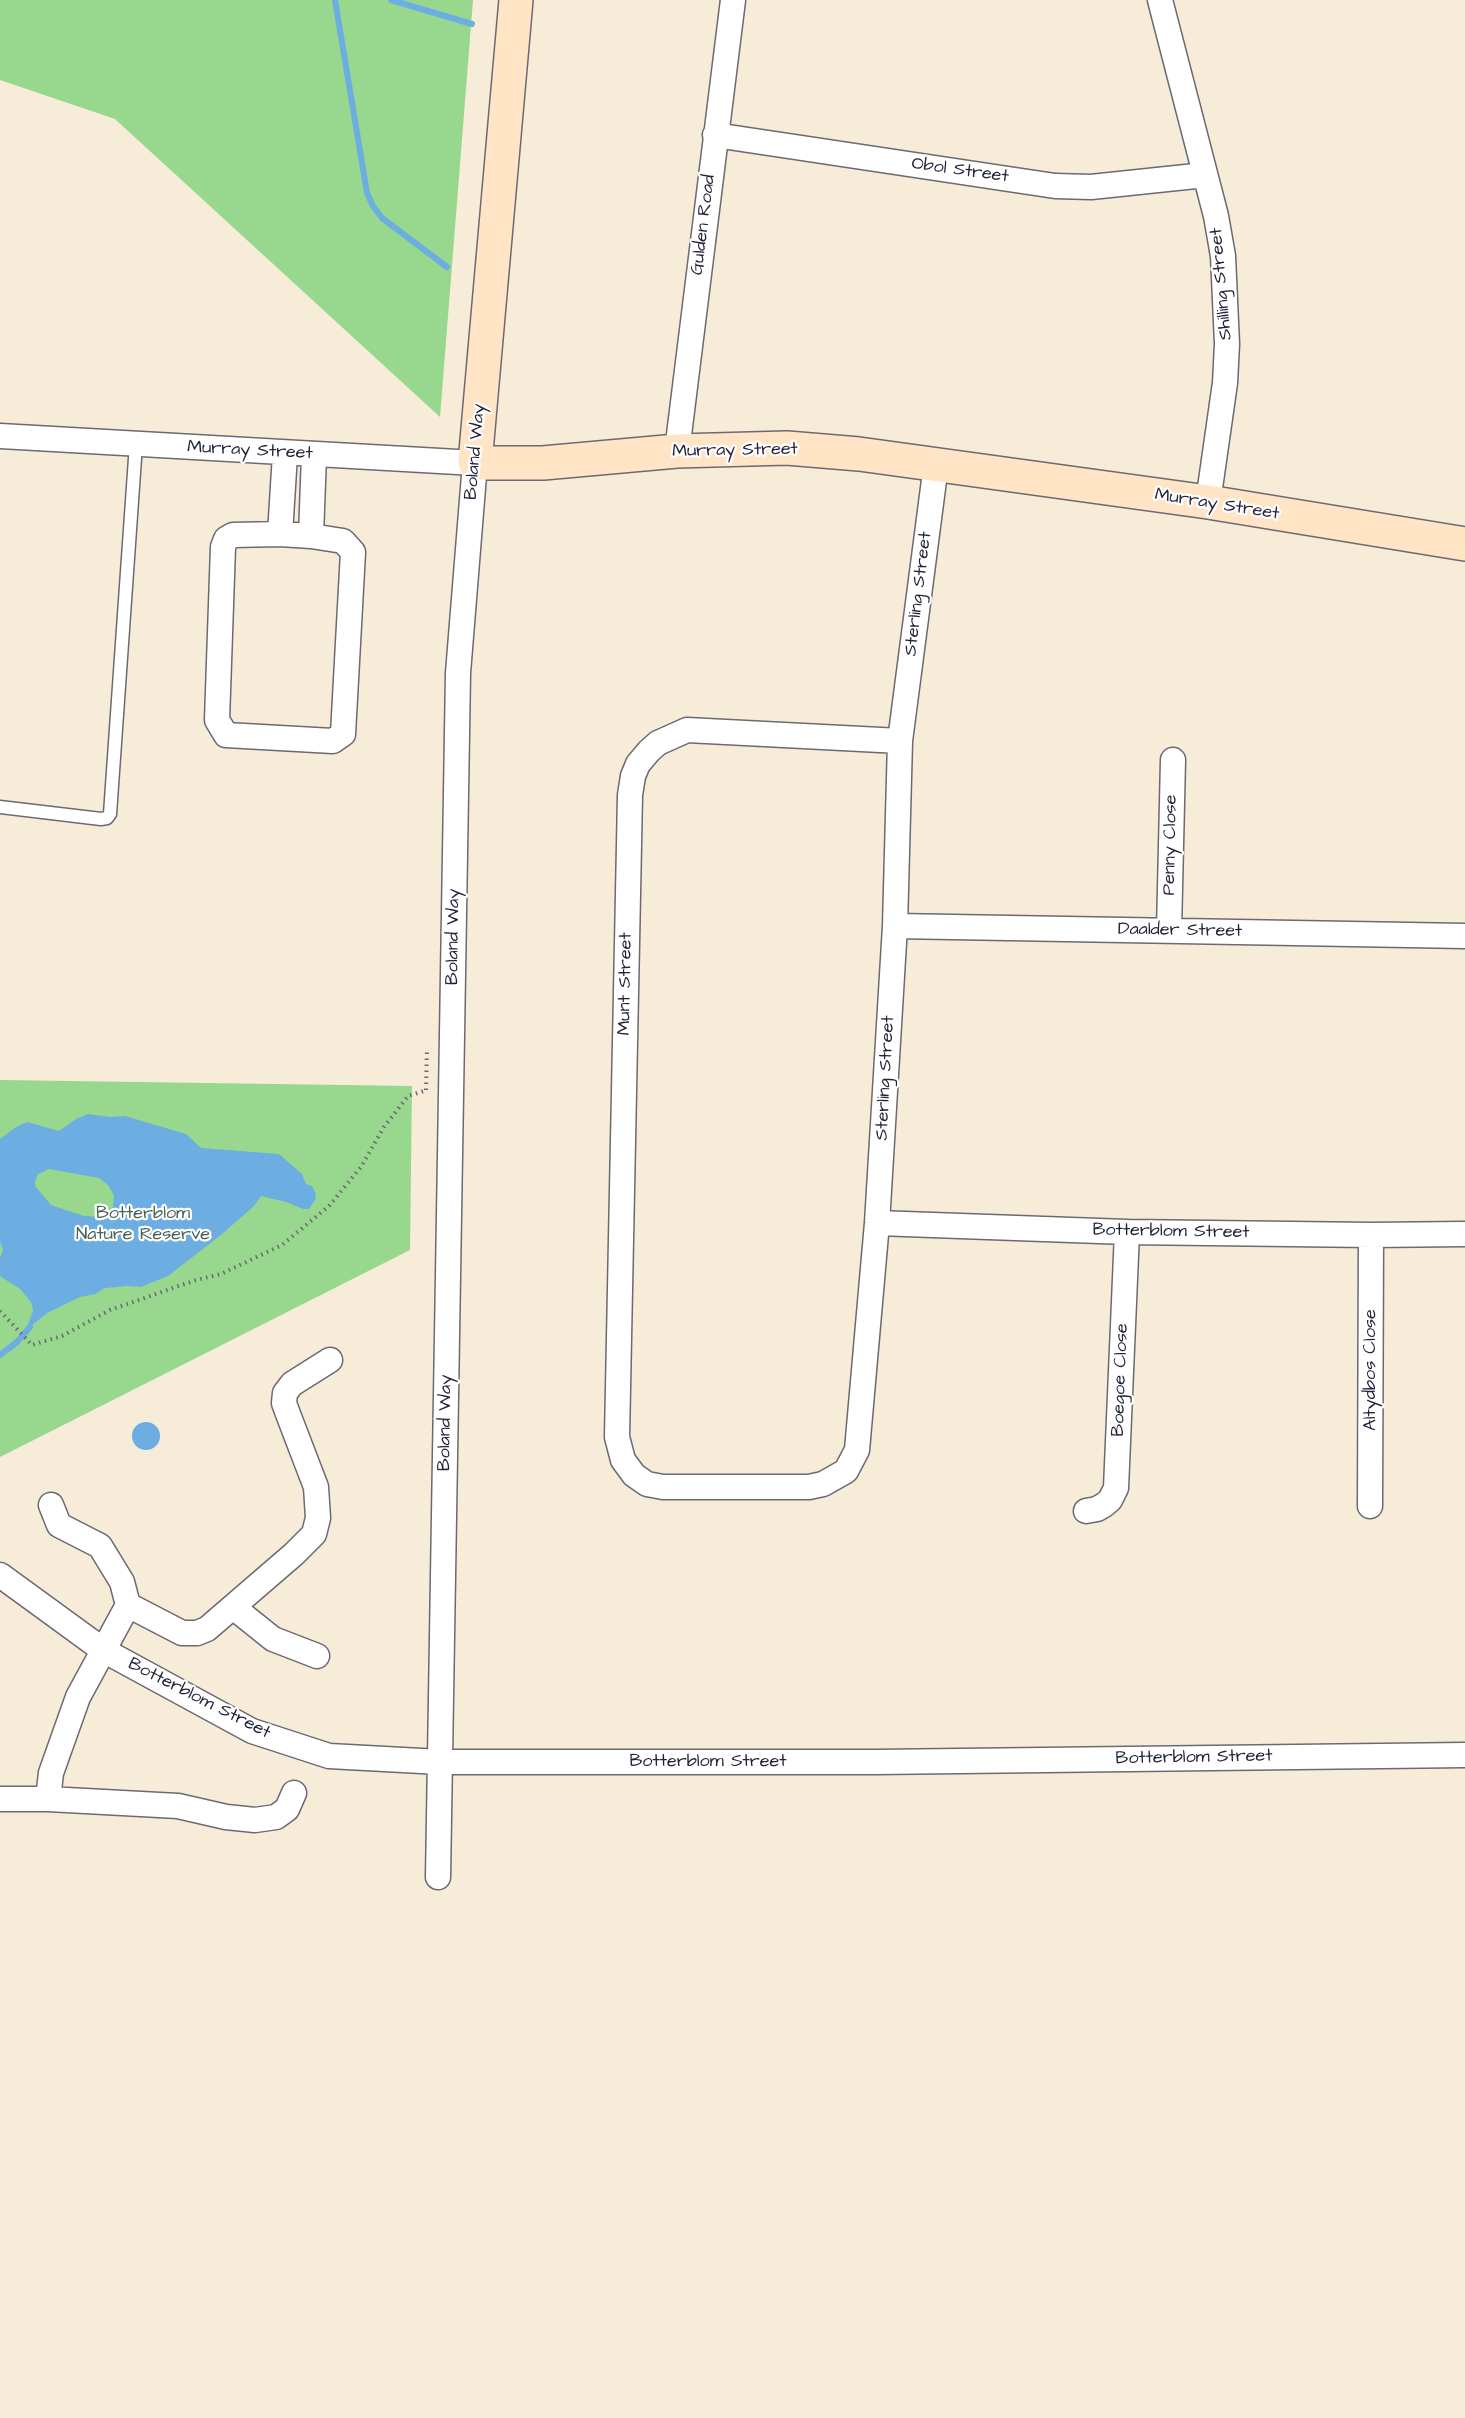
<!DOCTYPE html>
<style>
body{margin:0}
canvas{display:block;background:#f6ecd8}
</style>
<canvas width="1465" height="2418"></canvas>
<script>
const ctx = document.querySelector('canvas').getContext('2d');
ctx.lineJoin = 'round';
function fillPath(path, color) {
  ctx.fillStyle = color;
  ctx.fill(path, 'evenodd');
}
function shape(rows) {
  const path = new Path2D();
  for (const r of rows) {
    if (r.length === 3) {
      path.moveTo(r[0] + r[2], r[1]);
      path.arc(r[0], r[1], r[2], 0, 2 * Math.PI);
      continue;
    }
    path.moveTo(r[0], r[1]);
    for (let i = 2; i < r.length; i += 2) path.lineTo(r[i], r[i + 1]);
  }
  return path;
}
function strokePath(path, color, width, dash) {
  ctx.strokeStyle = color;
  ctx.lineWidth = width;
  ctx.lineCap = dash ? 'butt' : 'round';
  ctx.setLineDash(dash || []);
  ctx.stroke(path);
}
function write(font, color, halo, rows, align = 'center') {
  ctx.font = font + ' "Architects Daughter",sans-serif';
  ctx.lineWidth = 4.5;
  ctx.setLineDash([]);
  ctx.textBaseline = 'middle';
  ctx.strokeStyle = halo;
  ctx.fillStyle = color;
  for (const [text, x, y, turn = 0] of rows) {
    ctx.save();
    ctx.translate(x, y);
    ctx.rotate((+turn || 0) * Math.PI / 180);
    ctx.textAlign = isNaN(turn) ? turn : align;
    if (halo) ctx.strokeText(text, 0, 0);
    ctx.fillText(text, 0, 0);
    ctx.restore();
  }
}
const green = shape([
 [0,0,473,0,440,417,115,119,0,80],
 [0,1080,412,1086,410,1250,0,1457]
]);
const water = shape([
 [88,1114,110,1117,125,1116,186,1134,201,1148,279,1154,302,1174,306,1184,312,1186,316,1194,315,1200,309,1209,303,1209,286,1202,261,1196,254,1206,222,1234,168,1276,141,1287,127,1286,105,1288,95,1294,80,1297,47,1313,30,1327,28,1325,33,1310,31,1302,20,1289,0,1276,0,1258,3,1250,0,1241,0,1139,16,1127,27,1122,59,1131,76,1119],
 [49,1169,99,1178,108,1185,114,1195,113,1207,101,1217,84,1216,51,1205,35,1186,35,1182,38,1174],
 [146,1436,14]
]);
const stream = shape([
 [335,0,367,193,373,206,382,218,447,267],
 [391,0,472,24],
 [0,1355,17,1342,30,1327]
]);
const path = shape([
 [426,1090,427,1048],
 [0,1311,32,1345,62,1336,110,1310,196,1280,221,1274,282,1245,329,1206,361,1167,384,1127,408,1096,427,1090]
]);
const lane = shape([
 [0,807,101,819,107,818,110,814,136,444]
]);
const street = shape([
 [1160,0,1216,216,1223,256,1227,344,1225,383,1208,502],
 [715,135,1055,186,1091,187,1205,175],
 [0,436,475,463,458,673,438,1877],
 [677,451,733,0],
 [280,534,311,536,343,541,353,552,343,734,333,741,226,735,217,720,223,547,226,539,233,535,280,534],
 [280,534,285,454],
 [311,536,314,455],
 [900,741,687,730,658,743,649,751,638,764,633,776,630,795,617,1437,623,1460,634,1475,647,1484,663,1487,809,1487,823,1484,846,1471,857,1450,877,1223,895,926,900,741,936,465],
 [895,926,1465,936],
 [1169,931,1173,760],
 [877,1223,1127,1232,1371,1235,1465,1234],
 [51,1505,59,1525,100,1546,122,1582,128,1605],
 [1370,1506,1371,1235],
 [1086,1511,1097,1509,1104,1505,1110,1500,1116,1488,1127,1232],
 [0,1575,103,1650,252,1731,329,1756,440,1762,876,1762,1465,1755],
 [233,1607,273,1639,317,1656],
 [0,1799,48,1799,178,1806,226,1817,255,1820,276,1817,287,1809,294,1793],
 [48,1799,51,1773,78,1697,128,1605,182,1633,197,1633,207,1629,294,1554,314,1534,318,1518,316,1487,288,1414,284,1403,285,1393,292,1384,330,1360]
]);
const secondary = shape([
 [516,0,475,463,543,463,677,451,787,448,859,454,1208,502,1465,544]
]);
const streetNames = [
 ["Obol Street",960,171,8],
 ["Gulden Road",704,225,-83],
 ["Shilling Street",1222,284,-95],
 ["Murray Street",250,451,3],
 ["Murray Street",735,451,-1],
 ["Boland Way",476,452,-85],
 ["Murray Street",1217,505,9],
 ["Sterling Street",919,594,-83],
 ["Penny Close",1171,845,-89],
 ["Daalder Street",1180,931,1],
 ["Boland Way",454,937,-89],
 ["Munt Street",626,984,-89],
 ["Sterling Street",886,1078,-87],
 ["Botterblom Street",1171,1232,1],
 ["Altydbos Close",1371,1370,-90],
 ["Boegoe Close",1121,1380,-88],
 ["Boland Way",446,1423,-89],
 ["Botterblom Street",199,1699,27],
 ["Botterblom Street",1194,1758,-1],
 ["Botterblom Street",708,1762]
];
const parkNames = [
 ["Botterblom",143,1214],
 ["Nature Reserve",143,1235]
];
fillPath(green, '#97d78e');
fillPath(water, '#6caee1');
strokePath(stream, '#6caee1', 6);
strokePath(lane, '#6c6972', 15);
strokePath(street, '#6c6972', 27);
strokePath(secondary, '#6c6972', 36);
strokePath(path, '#6c6972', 4, [1.5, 4.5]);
strokePath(lane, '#fff', 12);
strokePath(street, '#fff', 24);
strokePath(secondary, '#ffe4c6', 33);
write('18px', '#22223b', '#fff', streetNames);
write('18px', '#4b6158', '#fff', parkNames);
</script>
